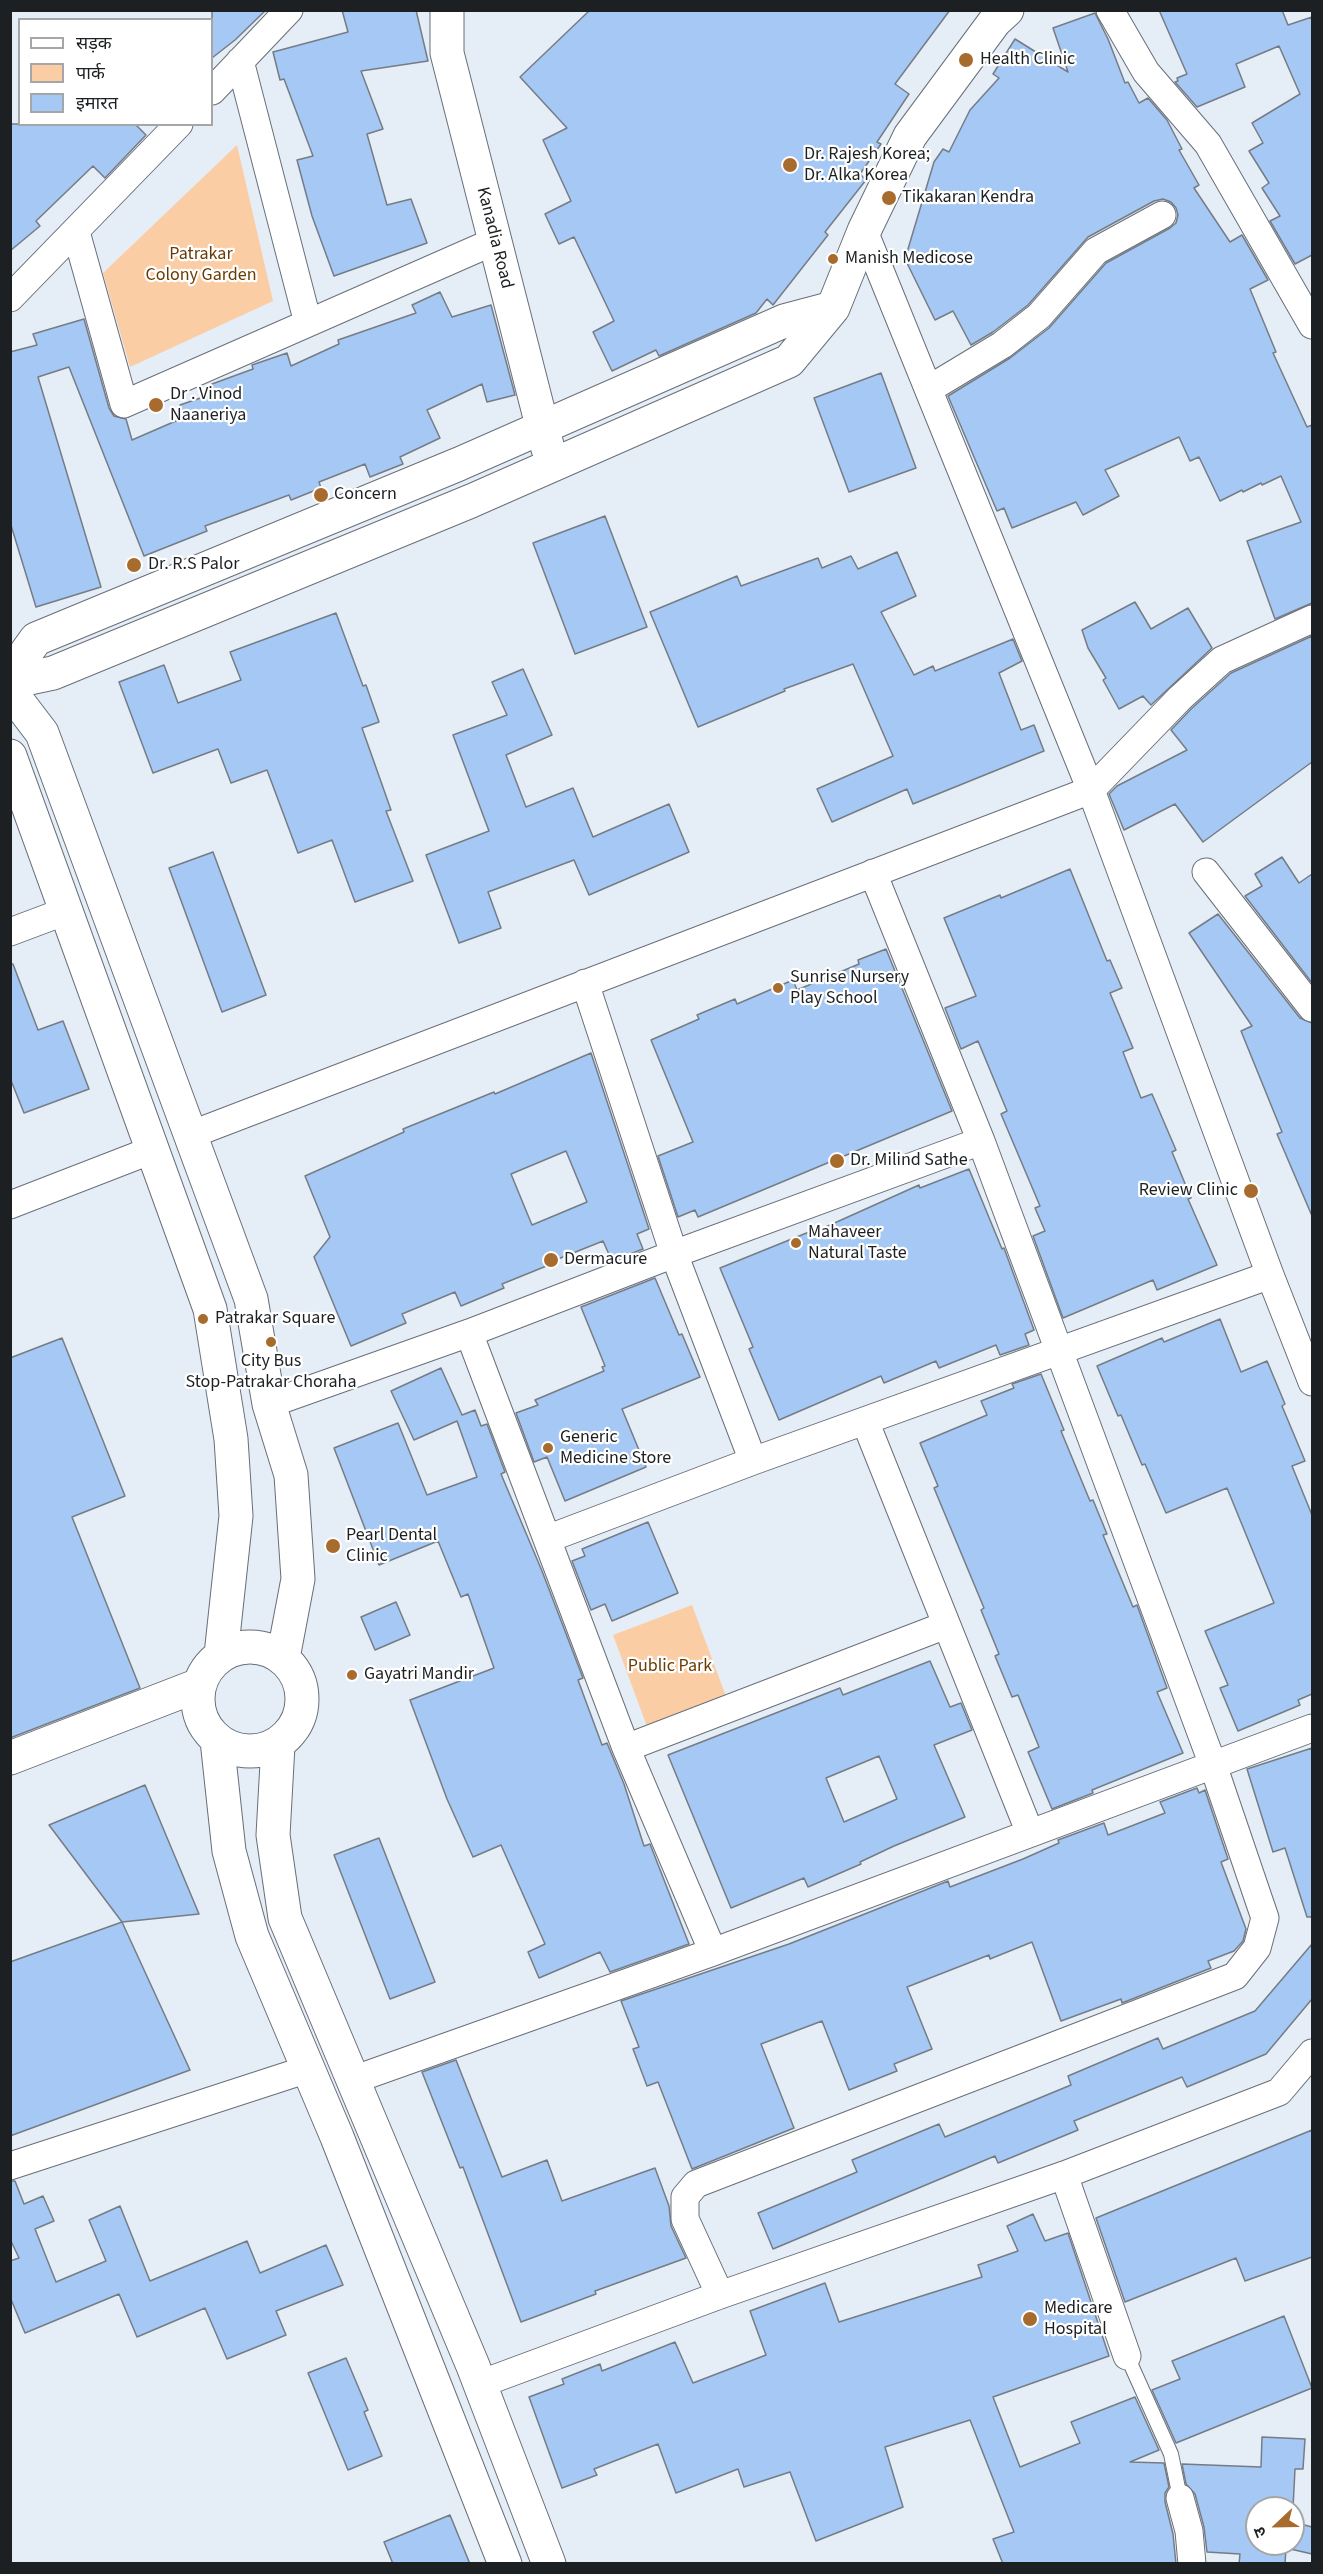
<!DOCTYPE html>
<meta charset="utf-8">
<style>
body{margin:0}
#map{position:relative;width:1323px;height:2574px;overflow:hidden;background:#e5edf7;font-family:"Source Sans 3","Noto Sans Devanagari",sans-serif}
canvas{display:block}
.frame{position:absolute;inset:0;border:12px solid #1d2023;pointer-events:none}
.legend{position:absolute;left:18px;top:18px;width:195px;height:108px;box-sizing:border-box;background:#fff;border:2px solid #a5a6a7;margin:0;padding:8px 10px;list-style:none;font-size:18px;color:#1d2023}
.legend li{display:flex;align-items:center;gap:12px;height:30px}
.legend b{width:30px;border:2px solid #a5a6a7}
.north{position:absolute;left:1245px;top:2496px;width:60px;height:60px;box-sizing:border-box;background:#fff;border:2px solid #a5a6a7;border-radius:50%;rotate:248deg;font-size:16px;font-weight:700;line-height:24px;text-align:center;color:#1d2023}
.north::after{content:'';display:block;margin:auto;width:21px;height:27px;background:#a86b2e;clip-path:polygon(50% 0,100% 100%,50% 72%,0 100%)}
</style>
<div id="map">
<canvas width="1323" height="2574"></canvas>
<div class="frame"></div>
<ul class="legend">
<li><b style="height:8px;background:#fff"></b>सड़क</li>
<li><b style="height:16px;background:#fbcda5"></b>पार्क</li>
<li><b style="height:16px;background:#a5c8f4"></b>इमारत</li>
</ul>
<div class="north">उ</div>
</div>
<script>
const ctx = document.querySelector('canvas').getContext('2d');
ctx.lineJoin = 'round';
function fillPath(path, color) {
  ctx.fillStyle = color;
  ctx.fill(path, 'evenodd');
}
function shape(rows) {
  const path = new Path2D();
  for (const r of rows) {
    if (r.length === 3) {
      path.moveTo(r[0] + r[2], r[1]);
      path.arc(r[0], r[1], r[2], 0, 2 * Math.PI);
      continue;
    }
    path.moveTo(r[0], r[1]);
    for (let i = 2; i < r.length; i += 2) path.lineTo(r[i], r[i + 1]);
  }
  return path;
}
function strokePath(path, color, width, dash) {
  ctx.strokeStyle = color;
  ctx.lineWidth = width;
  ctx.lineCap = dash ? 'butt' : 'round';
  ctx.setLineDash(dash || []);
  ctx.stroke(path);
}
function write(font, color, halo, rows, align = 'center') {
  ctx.font = font + ' "Source Sans 3",sans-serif';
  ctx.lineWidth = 4.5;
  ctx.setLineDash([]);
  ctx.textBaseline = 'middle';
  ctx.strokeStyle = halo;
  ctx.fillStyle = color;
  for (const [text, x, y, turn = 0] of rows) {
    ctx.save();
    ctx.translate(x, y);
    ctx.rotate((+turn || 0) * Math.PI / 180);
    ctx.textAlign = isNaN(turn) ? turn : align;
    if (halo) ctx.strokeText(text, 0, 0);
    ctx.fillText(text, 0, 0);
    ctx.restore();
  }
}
const green = shape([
 [237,145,273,301,130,367,103,273],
 [692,1605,727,1699,648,1729,613,1635]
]);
const building = shape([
 [212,10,266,10,235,40,212,58,212,10],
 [342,10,416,10,428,61,361,71,383,129,367,134,387,205,411,199,427,243,334,276,312,216,297,160,313,156,284,79,280,80,273,52,348,32,342,10],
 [590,10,950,10,895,84,909,94,877,142,881,144,860,174,866,180,825,232,828,235,773,305,767,299,756,313,659,356,656,350,612,371,593,332,614,321,574,237,559,244,545,214,571,201,543,140,567,128,520,77,590,10],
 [1159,10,1282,10,1288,25,1312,17,1312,255,1295,264,1270,221,1280,216,1262,188,1269,183,1249,151,1263,143,1252,123,1300,94,1279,46,1236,64,1245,87,1197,107,1175,82,1178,81,1177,78,1187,74,1159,10],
 [1095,13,1108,39,1125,83,1128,82,1139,103,1148,98,1167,120,1182,149,1179,150,1199,185,1194,188,1230,242,1242,235,1268,280,1250,289,1276,352,1273,353,1307,427,1312,425,1312,603,1275,619,1247,541,1301,522,1281,476,1262,485,1261,483,1243,492,1242,490,1220,501,1199,457,1190,461,1179,437,1105,470,1119,496,1083,515,1076,502,1012,528,1004,508,997,511,948,396,1010,358,1049,328,1106,263,1170,228,1176,223,1178,215,1176,208,1171,202,1163,199,1154,201,1088,237,1028,305,993,332,971,345,953,311,935,320,905,259,934,162,943,149,949,152,970,110,999,78,993,74,1015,39,1068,72,1053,28,1095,13],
 [10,124,135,124,146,135,105,178,93,166,36,221,40,226,10,251,10,124],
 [440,292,452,317,491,305,515,395,487,402,482,384,427,410,440,438,400,457,403,464,370,477,365,464,319,482,321,488,291,500,289,495,205,526,207,531,144,556,69,367,38,377,101,587,36,607,10,522,10,352,37,345,33,334,84,319,109,408,114,416,126,419,132,440,185,417,180,405,215,393,212,384,253,369,252,365,287,353,291,366,339,344,338,340,416,313,412,305,440,292],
 [881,373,916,468,849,492,814,398,881,373],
 [605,516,647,627,575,654,533,543,605,516],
 [897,552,916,596,881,612,914,675,933,666,935,671,1013,639,1022,661,999,673,1021,730,1034,725,1044,751,913,804,907,789,832,822,817,789,893,756,853,664,784,689,785,691,698,727,650,612,737,576,741,586,818,558,822,568,851,556,858,569,897,552],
 [1135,602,1151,629,1188,608,1212,648,1151,705,1143,696,1119,709,1103,680,1106,678,1088,648,1082,630,1135,602],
 [336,613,363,686,366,685,379,722,362,728,391,810,386,811,413,881,355,902,332,840,298,853,267,770,231,783,218,749,153,773,119,682,164,665,178,703,241,680,230,652,336,613],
 [1312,636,1312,762,1203,842,1175,804,1124,830,1109,794,1117,786,1187,750,1171,730,1191,709,1231,673,1312,636],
 [523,669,552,735,506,755,526,807,573,788,593,837,669,804,689,852,589,895,574,860,488,892,501,928,459,943,426,855,489,831,453,735,507,715,492,682,523,669],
 [213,852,266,995,222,1012,169,868,213,852],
 [1282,857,1299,883,1312,874,1312,983,1245,896,1262,886,1255,874,1282,857],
 [1070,869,1107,961,1110,960,1122,988,1110,993,1133,1048,1123,1052,1141,1098,1152,1094,1176,1150,1172,1152,1191,1198,1188,1199,1217,1265,1157,1290,1153,1280,1063,1318,1033,1236,1045,1231,1035,1208,1040,1206,1001,1114,1007,1111,978,1041,961,1049,945,1008,976,996,944,918,1000,895,1001,898,1070,869],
 [1218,914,1300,1018,1312,1023,1312,1216,1277,1134,1282,1132,1241,1031,1252,1026,1189,933,1218,914],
 [886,949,952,1111,698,1217,695,1210,678,1217,658,1156,693,1142,651,1040,699,1019,697,1015,735,999,737,1004,793,980,797,990,859,964,858,960,886,949],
 [10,964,13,964,38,1030,63,1021,89,1089,24,1113,10,1078,10,964],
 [591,1053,649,1229,637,1234,643,1249,612,1261,603,1241,548,1263,549,1265,502,1284,504,1288,461,1306,455,1292,402,1314,406,1323,351,1346,314,1257,330,1237,305,1176,404,1132,403,1129,494,1092,495,1094,591,1053],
 [566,1151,587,1202,532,1225,511,1174,566,1151],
 [969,1169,1002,1249,1004,1248,1034,1330,1025,1334,1029,1345,1000,1355,996,1345,939,1368,936,1361,884,1383,881,1376,779,1420,749,1349,753,1347,720,1268,809,1232,810,1234,919,1185,920,1188,969,1169],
 [655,1278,679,1335,682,1334,700,1377,622,1409,646,1467,565,1501,547,1457,534,1462,516,1413,538,1405,535,1400,604,1371,602,1367,605,1366,581,1307,655,1278],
 [1220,1319,1241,1372,1267,1361,1285,1404,1282,1406,1305,1461,1292,1466,1312,1515,1312,1694,1298,1700,1300,1705,1238,1731,1220,1688,1228,1685,1205,1631,1274,1603,1227,1488,1166,1513,1145,1464,1142,1465,1121,1415,1118,1416,1097,1366,1162,1338,1164,1342,1220,1319],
 [62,1338,125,1496,72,1517,140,1688,10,1738,10,1358,62,1338],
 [441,1368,462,1415,475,1410,481,1426,487,1424,505,1472,501,1474,542,1571,583,1678,578,1680,602,1745,607,1743,624,1784,644,1846,650,1844,689,1944,610,1972,600,1952,539,1978,528,1952,545,1944,501,1845,473,1857,447,1799,410,1700,494,1668,468,1594,461,1597,438,1541,379,1565,334,1448,398,1423,427,1495,477,1477,457,1421,414,1440,391,1391,441,1368],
 [1041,1374,1064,1430,1061,1431,1090,1501,1093,1500,1107,1534,1103,1535,1133,1607,1137,1605,1167,1688,1157,1692,1183,1753,1092,1790,1093,1793,1052,1809,1028,1752,1039,1747,1018,1695,1012,1697,995,1656,999,1654,981,1610,984,1608,934,1488,938,1486,920,1443,987,1415,981,1401,1014,1388,1012,1384,1041,1374],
 [648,1522,678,1593,612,1621,605,1604,591,1610,572,1561,585,1556,582,1549,648,1522],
 [396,1602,410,1635,375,1650,361,1617,396,1602],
 [930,1661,950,1707,961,1703,972,1730,934,1745,965,1817,894,1846,860,1862,861,1864,808,1887,804,1878,731,1908,668,1755,840,1688,843,1695,930,1661],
 [879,1756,897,1799,844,1822,826,1778,879,1756],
 [1312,1748,1312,1917,1307,1917,1285,1848,1273,1852,1247,1769,1312,1748],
 [145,1785,199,1914,122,1922,49,1825,145,1785],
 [1197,1788,1199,1793,1205,1790,1228,1859,1221,1862,1246,1929,1243,1941,1234,1951,1208,1961,1211,1968,1122,2003,1121,1999,1061,2021,1032,1942,990,1959,989,1955,907,1987,932,2049,894,2064,897,2071,849,2090,822,2021,761,2044,794,2128,692,2169,658,2082,647,2086,633,2049,639,2047,621,2001,789,1944,948,1881,950,1887,1023,1859,1059,1843,1058,1840,1104,1823,1108,1835,1165,1813,1160,1802,1197,1788],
 [379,1838,435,1982,390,1999,334,1855,379,1838],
 [122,1922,190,2070,10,2136,10,1962,122,1922],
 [1312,1944,1312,1999,1266,2054,1187,2087,1182,2077,1074,2121,1078,2130,998,2163,995,2156,773,2249,758,2213,857,2172,852,2160,939,2124,945,2137,1071,2085,1068,2076,1158,2038,1163,2049,1255,2011,1312,1944],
 [456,2060,502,2177,547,2160,562,2201,655,2168,669,2206,671,2226,686,2258,595,2291,596,2294,521,2322,463,2167,460,2168,422,2072,456,2060],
 [1312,2130,1312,2257,1245,2281,1236,2258,1125,2302,1096,2218,1312,2130],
 [10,2181,15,2181,24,2204,43,2196,54,2221,35,2229,56,2282,106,2261,89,2220,120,2206,150,2281,247,2241,260,2273,326,2245,343,2285,276,2311,286,2335,227,2359,205,2308,137,2337,119,2294,25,2333,10,2297,10,2261,19,2258,10,2239,10,2181],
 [1033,2214,1045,2241,1068,2233,1109,2356,993,2397,1020,2467,1080,2443,1071,2422,1135,2397,1159,2450,1130,2462,1164,2463,1169,2487,1165,2493,1165,2502,1173,2534,1176,2564,1003,2564,993,2539,1014,2532,970,2420,885,2447,903,2507,816,2541,790,2472,744,2487,738,2469,676,2493,658,2444,594,2469,597,2475,562,2488,529,2397,564,2384,562,2379,600,2364,602,2371,675,2342,693,2383,766,2355,750,2311,825,2283,839,2322,982,2277,978,2265,1018,2251,1007,2226,1033,2214],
 [1284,2316,1312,2388,1176,2443,1152,2390,1180,2379,1172,2361,1284,2316],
 [346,2358,368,2410,364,2412,382,2456,348,2470,308,2373,346,2358],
 [1262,2437,1305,2439,1303,2469,1295,2469,1293,2508,1257,2508,1257,2544,1293,2544,1293,2522,1312,2527,1312,2554,1286,2548,1285,2564,1239,2564,1240,2554,1207,2552,1204,2527,1195,2494,1186,2484,1182,2464,1261,2467,1262,2437],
 [450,2515,470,2564,393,2564,384,2542,450,2515]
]);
const lane = shape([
 [1127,2356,1171,2454,1180,2498]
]);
const street = shape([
 [1110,10,1146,72,1208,144,1312,325],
 [240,61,308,323],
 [212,91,289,10],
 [864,231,1091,790,1270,1275,1312,1382],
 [76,232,124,404,495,241],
 [10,298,179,124],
 [929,389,1002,345,1039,316,1096,251,1162,215],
 [1206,872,1312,1008],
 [10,932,66,911],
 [585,983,674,1254,753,1461],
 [190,1135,1091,790,1180,698,1222,660,1312,619],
 [10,1205,152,1150],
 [469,1333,626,1748,713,1952],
 [269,1404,469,1333,674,1254,981,1141],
 [865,1421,1030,1833],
 [547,1539,753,1461,1270,1275],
 [626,1748,946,1625],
 [353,2080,713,1952,1312,1728],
 [10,2166,308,2069],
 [1064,2175,1127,2356],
 [720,2295,685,2219,685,2197,696,2184,1235,1976,1257,1948,1265,1918,1213,1765,981,1141,873,873],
 [480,2384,720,2295,1064,2175,1279,2092,1312,2053],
 [1180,2498,1189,2531,1192,2564]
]);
const secondary = shape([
 [447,10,447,53,548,449],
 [10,675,36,639,459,464,784,321,833,308],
 [10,682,53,673,471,501,789,361,833,308,864,231,910,136,995,21,1007,10],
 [10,691,42,733,251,1299,269,1404,291,1475,298,1579,283,1658],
 [10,756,210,1309,231,1439,236,1516,221,1655],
 [250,1699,52],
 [217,1740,229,1851,252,1936,337,2137,505,2564],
 [278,1745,273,1835,285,1918,473,2366,549,2564],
 [10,1758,199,1685]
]);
const markers = [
 [966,60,8,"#a86b2e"],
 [790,165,8,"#a86b2e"],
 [889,198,8,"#a86b2e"],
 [833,259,6,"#a86b2e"],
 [156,405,8,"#a86b2e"],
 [321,495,8,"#a86b2e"],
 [134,565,8,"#a86b2e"],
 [778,988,6,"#a86b2e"],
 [837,1161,8,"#a86b2e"],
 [1251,1191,8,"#a86b2e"],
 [796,1243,6,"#a86b2e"],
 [551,1260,8,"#a86b2e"],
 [203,1319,6,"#a86b2e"],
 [271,1342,6,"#a86b2e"],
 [548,1448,6,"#a86b2e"],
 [333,1546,8,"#a86b2e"],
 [352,1675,6,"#a86b2e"],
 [1030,2319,8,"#a86b2e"]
];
const poiNames = [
 ["Health Clinic",980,60],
 ["Dr. Rajesh Korea;",804,155],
 ["Dr. Alka Korea",804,176],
 ["Tikakaran Kendra",902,198],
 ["Manish Medicose",845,259],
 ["Dr . Vinod",170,395],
 ["Naaneriya",170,416],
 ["Concern",334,495],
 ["Dr. R.S Palor",148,565],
 ["Sunrise Nursery",790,978],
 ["Play School",790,999],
 ["Dr. Milind Sathe",850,1161],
 ["Review Clinic",1238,1191,"right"],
 ["Mahaveer",808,1233],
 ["Natural Taste",808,1254],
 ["Dermacure",564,1260],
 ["Patrakar Square",215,1319],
 ["City Bus",271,1362,"center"],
 ["Stop-Patrakar Choraha",271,1383,"center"],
 ["Generic",560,1438],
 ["Medicine Store",560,1459],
 ["Pearl Dental",346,1536],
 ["Clinic",346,1557],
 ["Gayatri Mandir",364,1675],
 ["Medicare",1044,2309],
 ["Hospital",1044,2330]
];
const streetNames = [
 ["Kanadia Road",494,238,76]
];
const parkNames = [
 ["Patrakar",201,255],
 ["Colony Garden",201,276],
 ["Public Park",670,1667]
];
fillPath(green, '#fbcda5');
fillPath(building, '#a5c8f4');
strokePath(building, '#757c85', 1.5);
strokePath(lane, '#696f78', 16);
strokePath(street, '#696f78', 29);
strokePath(secondary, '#696f78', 35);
strokePath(lane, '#fff', 14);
strokePath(street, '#fff', 27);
strokePath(secondary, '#fff', 33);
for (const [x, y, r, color] of markers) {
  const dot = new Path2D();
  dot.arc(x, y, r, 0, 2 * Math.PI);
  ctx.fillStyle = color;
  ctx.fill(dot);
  strokePath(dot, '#fff', 2);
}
write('18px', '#1d2023', '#fff', poiNames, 'left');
write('18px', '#1d2023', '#fff', streetNames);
write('18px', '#6a3c03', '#fff', parkNames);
</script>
